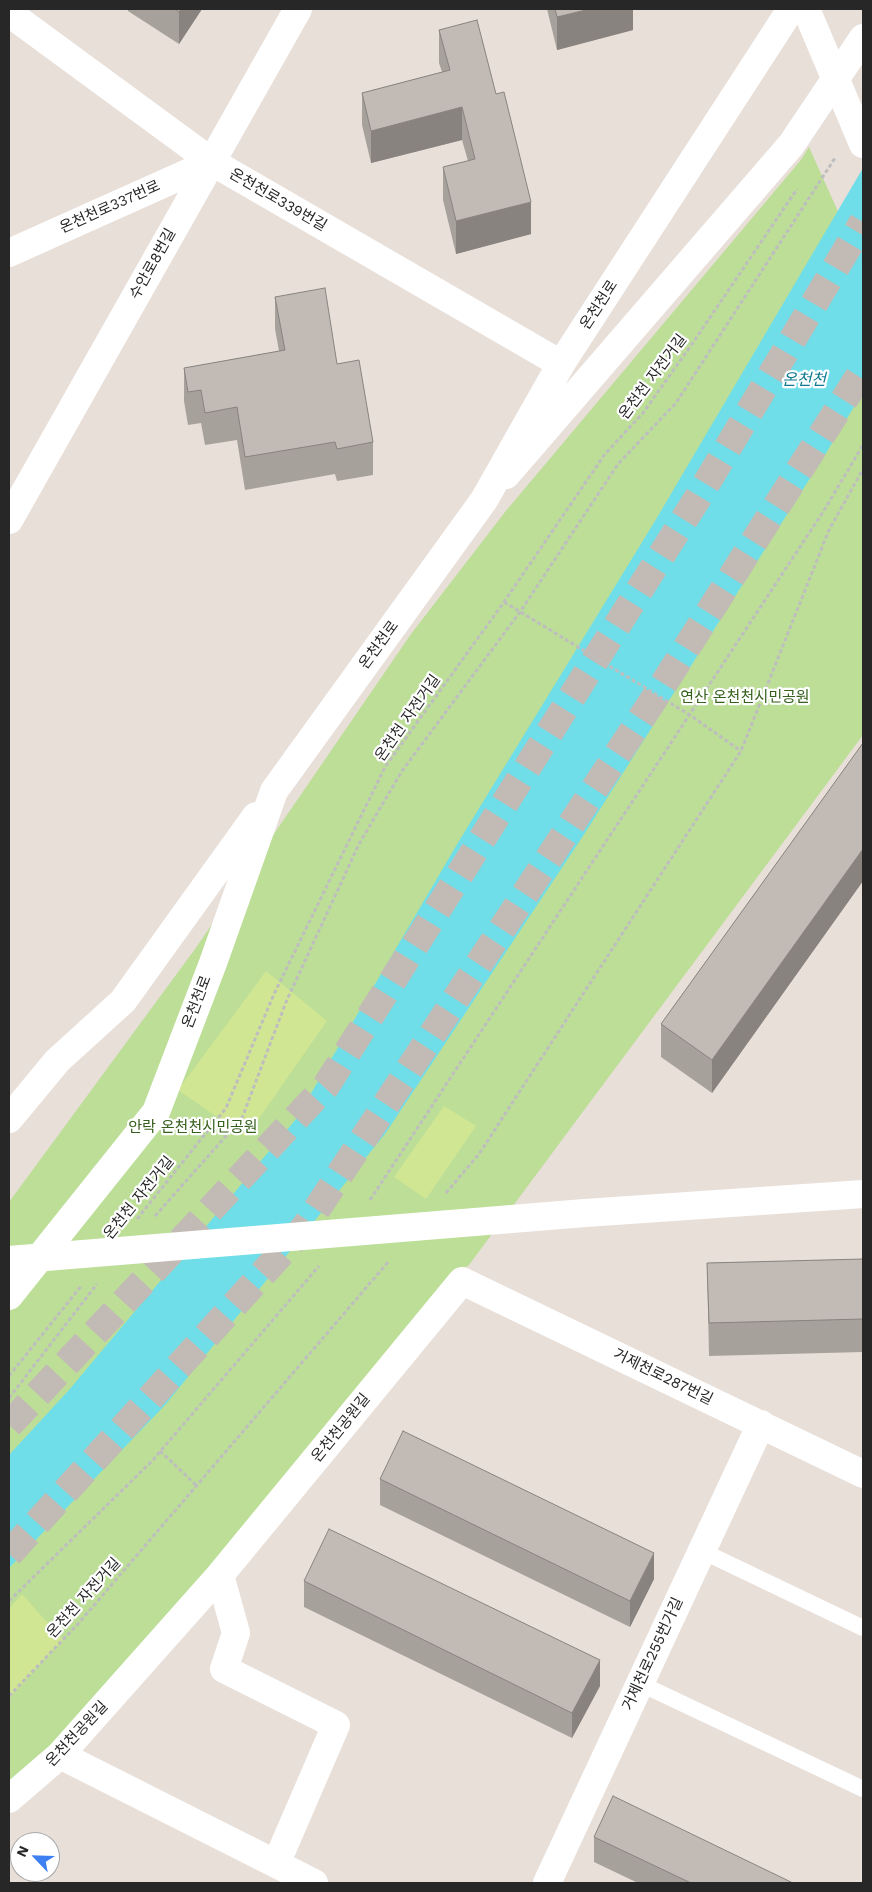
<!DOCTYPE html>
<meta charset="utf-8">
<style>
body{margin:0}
#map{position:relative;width:872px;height:1892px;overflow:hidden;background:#e9dfd9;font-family:"Work Sans",sans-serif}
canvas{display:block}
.frame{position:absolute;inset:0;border:10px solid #272727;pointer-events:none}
.north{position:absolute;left:10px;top:1832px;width:50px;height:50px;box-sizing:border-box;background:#fff;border:1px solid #a9a9a9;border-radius:50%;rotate:294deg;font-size:14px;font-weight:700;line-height:20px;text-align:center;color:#272727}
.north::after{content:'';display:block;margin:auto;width:18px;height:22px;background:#3e7ff2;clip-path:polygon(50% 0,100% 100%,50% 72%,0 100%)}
</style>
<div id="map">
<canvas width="872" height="1892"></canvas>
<div class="frame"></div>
<div class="north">N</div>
</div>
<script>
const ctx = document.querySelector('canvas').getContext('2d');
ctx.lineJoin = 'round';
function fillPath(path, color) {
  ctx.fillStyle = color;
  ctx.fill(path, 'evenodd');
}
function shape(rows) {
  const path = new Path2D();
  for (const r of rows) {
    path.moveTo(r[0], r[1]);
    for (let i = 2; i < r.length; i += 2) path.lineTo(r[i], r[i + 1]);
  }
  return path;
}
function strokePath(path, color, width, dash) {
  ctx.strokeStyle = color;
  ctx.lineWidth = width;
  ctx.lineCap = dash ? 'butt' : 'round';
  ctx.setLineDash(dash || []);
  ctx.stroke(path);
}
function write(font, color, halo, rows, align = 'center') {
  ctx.font = font + ' "Work Sans","Noto Sans KR",sans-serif';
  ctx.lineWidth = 4.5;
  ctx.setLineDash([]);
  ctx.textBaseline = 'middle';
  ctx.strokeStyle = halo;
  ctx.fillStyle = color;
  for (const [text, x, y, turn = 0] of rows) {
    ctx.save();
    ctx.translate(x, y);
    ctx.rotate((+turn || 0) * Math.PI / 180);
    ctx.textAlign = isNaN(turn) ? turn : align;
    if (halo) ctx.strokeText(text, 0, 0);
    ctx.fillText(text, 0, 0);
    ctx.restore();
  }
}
const green = shape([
 [809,147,863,267,863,735,469,1265,462,1270,214,1569,9,1791,9,1202,195,949,411,634,505,512,800,161]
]);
const pitch = shape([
 [266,971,327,1021,246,1137,178,1090],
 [444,1106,476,1126,426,1199,394,1177],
 [22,1594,63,1640,9,1698,9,1609]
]);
const water = shape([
 [863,168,863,392,826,453,583,836,385,1134,166,1404,9,1568,9,1455,69,1390,296,1119,459,841,655,521]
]);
const trunkTunnel = shape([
 [9,1425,326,1086,697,499,863,222],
 [9,1554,305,1227,654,699,863,370]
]);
const path = shape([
 [504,602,690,715,741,751],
 [446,1193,479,1154,741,751,829,530,863,469],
 [370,1200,823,512,863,445],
 [155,1216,242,1118,286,1002,359,844,402,771,520,612,618,464,676,403,835,158],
 [137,1219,226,1108,274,994,385,767,504,602,605,454,643,413,692,344,797,189],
 [9,1376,82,1285],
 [9,1398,97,1284],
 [160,1451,196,1485],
 [9,1601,152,1461,319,1266],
 [9,1696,78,1624,389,1261]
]);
const service = shape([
 [702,1551,863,1628],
 [639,1683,863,1789]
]);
const minor = shape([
 [9,13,212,162,561,364],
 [9,253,212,162],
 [506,475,791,145,863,38],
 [9,520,298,9],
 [220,1575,236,1633,224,1669,336,1725,276,1864],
 [60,1755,314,1883],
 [9,1799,60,1755,220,1575,462,1281,863,1474],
 [547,1883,761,1424]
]);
const tertiary = shape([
 [9,1119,57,1061,123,1001,256,816],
 [9,1296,156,1112,213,963,274,791,484,500,561,364,791,9]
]);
const secondary = shape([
 [806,9,863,144],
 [9,1260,585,1213,863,1194]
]);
const wall = shape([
 [128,9,202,9,179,44,128,11],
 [547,9,633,9,633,30,557,50],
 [439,30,531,234,456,254,443,200,443,167,468,161,462,140,371,163,362,125,362,93,442,72,439,63],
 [275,297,337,364,373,442,373,475,337,481,335,474,245,490,237,440,205,445,201,423,188,425,184,401,184,368,279,351,275,329],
 [863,743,863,881,712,1093,661,1057,661,1024],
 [863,1259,863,1352,709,1356,707,1263],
 [380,1479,654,1579,630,1627,380,1505],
 [304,1581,600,1686,572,1738,304,1607],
 [594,1837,793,1883,638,1883,594,1862]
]);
const shadedWall = shape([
 [181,9,202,9,179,44,179,12],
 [590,9,633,9,633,30,557,50,557,17],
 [462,107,462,140,371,163,371,131],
 [531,202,531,234,456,254,456,221],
 [863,849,863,881,712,1093,712,1060],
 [654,1553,654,1579,630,1627,630,1601],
 [600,1660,600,1686,572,1738,572,1713]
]);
const building = shape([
 [175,9,181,9,179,12,175,9],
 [555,9,590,9,557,17,555,9],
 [477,20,496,94,504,92,531,202,456,221,443,167,475,159,462,107,371,131,362,93,450,70,439,30,477,20],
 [325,288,337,364,359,360,373,442,337,449,335,442,245,457,237,407,205,413,201,390,188,392,184,368,285,350,275,297,325,288],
 [863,743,863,849,712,1060,661,1024,863,743],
 [863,1259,863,1319,709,1323,707,1263,863,1259],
 [403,1431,654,1553,630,1601,380,1479,403,1431],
 [329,1529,600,1660,572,1713,304,1581,329,1529],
 [613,1796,793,1883,691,1883,594,1837,613,1796]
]);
const streetNames = [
 ["온천천로339번길",278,200,30],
 ["온천천로337번로",110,207,-24],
 ["수안로8번길",153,264,-61],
 ["온천천로",599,305,-57],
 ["온천천 자전거길",653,377,-53],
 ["온천천로",379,645,-54],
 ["온천천 자전거길",408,718,-55],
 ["온천천로",197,1002,-69],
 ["온천천 자전거길",139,1198,-51],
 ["거제천로287번길",663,1377,26],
 ["온천천공원길",341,1428,-51],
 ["온천천 자전거길",84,1598,-48],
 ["거제천로255번가길",653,1654,-65],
 ["온천천공원길",77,1734,-47]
];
const parkNames = [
 ["연산 온천천시민공원",745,698],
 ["안락 온천천시민공원",193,1128]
];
const waterNames = [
 ["온천천",804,380]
];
fillPath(green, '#bcde97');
fillPath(pitch, '#d1e693');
fillPath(water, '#6fdee9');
strokePath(trunkTunnel, '#c2bab5', 28, [28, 14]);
strokePath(path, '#bebebe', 3, [4, 2.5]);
strokePath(service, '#fff', 16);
strokePath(minor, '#fff', 28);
strokePath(tertiary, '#fff', 28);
strokePath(secondary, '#fff', 28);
fillPath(wall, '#a7a19c');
fillPath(shadedWall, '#88837f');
fillPath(building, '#c2bbb5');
strokePath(building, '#88837f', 1);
write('15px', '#272727', '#fff', streetNames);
write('15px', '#36601c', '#fff', parkNames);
write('italic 16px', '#127b90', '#fff', waterNames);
</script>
